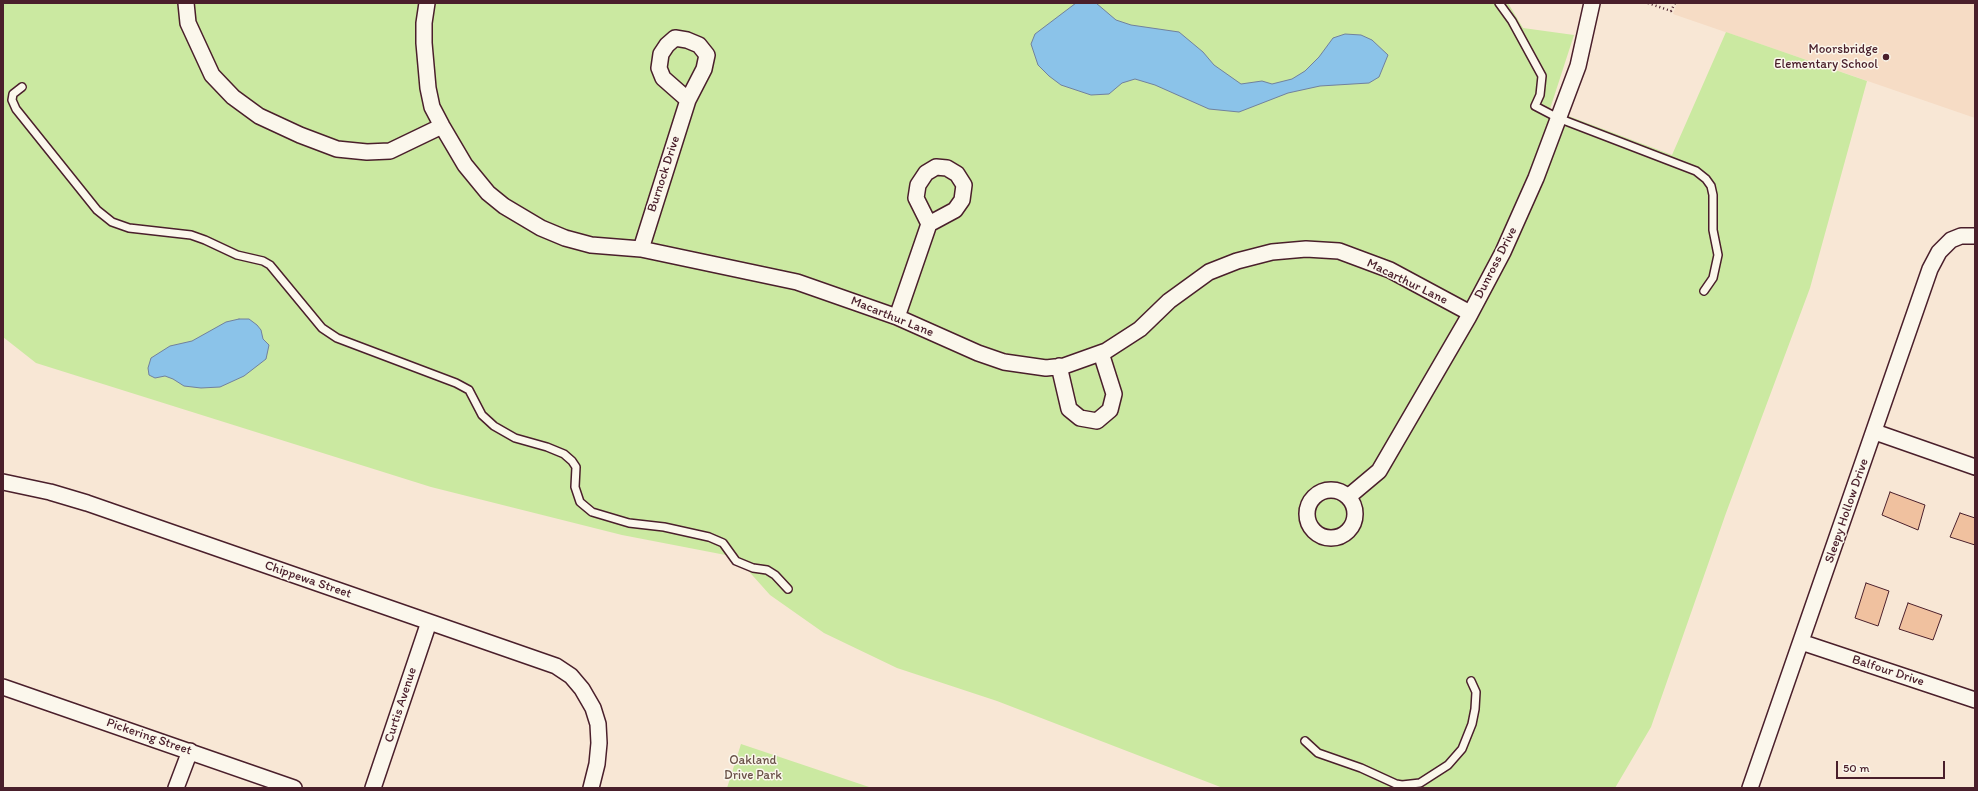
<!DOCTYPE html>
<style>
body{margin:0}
#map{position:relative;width:1978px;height:791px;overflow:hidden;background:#f8e7d5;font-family:Itim,sans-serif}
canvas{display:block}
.frame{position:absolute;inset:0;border:4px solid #4a1f2b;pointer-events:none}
.scale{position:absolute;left:1836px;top:761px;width:109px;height:18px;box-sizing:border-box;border:2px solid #4a1f2b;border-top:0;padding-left:5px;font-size:12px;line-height:14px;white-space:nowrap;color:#4a1f2b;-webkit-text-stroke:3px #fbf7ec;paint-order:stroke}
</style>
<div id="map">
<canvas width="1978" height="791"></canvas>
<div class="frame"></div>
<div class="scale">50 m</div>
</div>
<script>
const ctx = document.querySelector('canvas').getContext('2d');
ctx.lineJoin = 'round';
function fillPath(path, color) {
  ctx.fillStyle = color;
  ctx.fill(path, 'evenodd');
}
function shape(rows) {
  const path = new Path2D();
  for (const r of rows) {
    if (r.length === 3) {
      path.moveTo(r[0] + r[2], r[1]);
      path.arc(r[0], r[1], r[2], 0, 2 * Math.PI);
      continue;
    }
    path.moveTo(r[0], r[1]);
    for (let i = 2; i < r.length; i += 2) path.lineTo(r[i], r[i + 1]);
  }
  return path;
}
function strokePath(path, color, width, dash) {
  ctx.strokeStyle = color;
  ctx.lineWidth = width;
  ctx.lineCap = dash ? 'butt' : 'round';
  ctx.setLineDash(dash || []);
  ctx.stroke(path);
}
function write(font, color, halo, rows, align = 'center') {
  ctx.font = font + ' Itim,sans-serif';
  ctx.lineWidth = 3;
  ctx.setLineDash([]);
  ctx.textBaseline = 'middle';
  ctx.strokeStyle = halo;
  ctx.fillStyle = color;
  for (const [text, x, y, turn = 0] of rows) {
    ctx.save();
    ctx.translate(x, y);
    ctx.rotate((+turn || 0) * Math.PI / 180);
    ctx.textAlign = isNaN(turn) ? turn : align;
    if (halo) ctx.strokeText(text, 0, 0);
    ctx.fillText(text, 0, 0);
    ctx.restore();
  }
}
const built = shape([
 [1677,3,1975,3,1975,118,1673,14]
]);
const green = shape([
 [3,3,1508,3,1523,28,1574,35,1550,109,1672,155,1726,32,1867,81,1810,288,1726,513,1651,727,1615,788,1223,788,997,701,897,668,824,633,770,595,736,557,622,535,431,487,36,363,3,337],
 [741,744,872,788,727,788]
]);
const water = shape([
 [1076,3,1096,3,1116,20,1131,25,1179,32,1203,52,1214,65,1241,84,1262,81,1272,84,1292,79,1305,71,1319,57,1333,38,1345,34,1361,35,1372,40,1388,55,1379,77,1369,83,1320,86,1288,93,1239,112,1209,109,1155,85,1135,79,1122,83,1109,94,1091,95,1061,85,1049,76,1038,65,1031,44,1035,34,1076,3],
 [239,319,249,319,257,325,261,330,263,339,269,345,266,359,244,376,220,387,201,388,184,386,173,379,165,376,155,378,149,375,148,368,151,358,170,346,192,341,226,322,239,319]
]);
const building = shape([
 [1890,492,1925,505,1918,530,1882,515,1890,492],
 [1960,513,1975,518,1975,545,1950,537,1960,513],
 [1866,583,1889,591,1878,626,1855,618,1866,583],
 [1908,603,1942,615,1933,640,1899,629,1908,603]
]);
const path = shape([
 [1648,3,1671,11,1675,3]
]);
const service = shape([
 [1499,3,1512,21,1542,76,1540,95,1535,106,1558,118,1696,171,1706,179,1711,186,1713,195,1713,230,1718,255,1713,278,1704,291],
 [22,87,13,94,12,100,16,109,97,210,112,222,129,228,191,235,205,240,237,255,263,261,270,265,322,328,337,338,456,383,469,390,482,415,494,426,515,438,547,447,564,454,572,461,576,467,575,487,580,502,592,512,629,523,664,527,709,537,723,543,736,561,753,568,767,570,775,575,788,589],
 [1305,741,1318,753,1361,768,1396,784,1402,785,1420,783,1448,765,1462,749,1472,724,1475,709,1476,692,1471,681]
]);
const minor = shape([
 [186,3,188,23,212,75,233,97,259,116,300,135,337,149,367,152,390,151,442,126],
 [427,3,424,23,424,43,428,88,432,107,442,126,465,165,488,193,504,206,541,228,565,238,591,245,641,249,797,282,897,317,978,353,1004,362,1046,368,1064,366,1106,351,1140,329,1169,301,1209,272,1237,261,1272,252,1306,249,1339,251,1390,270,1470,313],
 [641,249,688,100,704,69,707,55,699,45,687,40,675,38,667,45,661,54,659,68,663,78,688,100],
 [897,317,929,224,955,210,962,200,964,185,957,174,947,168,936,167,926,173,918,185,916,198,929,224],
 [1059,366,1069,409,1080,418,1097,421,1110,410,1114,394,1101,353],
 [1875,432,1975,467],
 [3,482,50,492,87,503,556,666,571,676,582,689,593,708,598,724,599,743,597,764,591,788],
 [1331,514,24],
 [1348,497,1379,471,1468,318,1503,252,1536,178,1578,66,1592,3],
 [1801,642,1975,700],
 [3,687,294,788],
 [176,788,190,751],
 [373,788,429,622],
 [1750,788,1930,269,1939,252,1951,240,1961,236,1975,236]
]);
const markers = [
 [1886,57,4,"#4a1f2b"]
];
const poiNames = [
 ["Moorsbridge",1878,50],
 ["Elementary School",1878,65]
];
const streetNames = [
 ["Burnock Drive",664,174,-72],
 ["Dunross Drive",1496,263,-63],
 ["Macarthur Lane",1407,282,26],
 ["Macarthur Lane",892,317,22],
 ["Sleepy Hollow Drive",1847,511,-71],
 ["Chippewa Street",308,580,19],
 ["Balfour Drive",1888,671,18],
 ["Curtis Avenue",401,705,-72],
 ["Pickering Street",149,737,19]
];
const parkNames = [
 ["Oakland",753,761],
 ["Drive Park",753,776]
];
fillPath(built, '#f6dcc5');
fillPath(green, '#cbe9a1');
fillPath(water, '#8bc3e9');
strokePath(water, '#71819d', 1);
fillPath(building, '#f0c19f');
strokePath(building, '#4a1f2b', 1);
strokePath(service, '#4a1f2b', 10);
strokePath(minor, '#4a1f2b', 18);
strokePath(path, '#4a1f2b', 2.5, [1, 3]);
strokePath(service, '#fbf7ec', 7);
strokePath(minor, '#fbf7ec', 15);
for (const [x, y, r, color] of markers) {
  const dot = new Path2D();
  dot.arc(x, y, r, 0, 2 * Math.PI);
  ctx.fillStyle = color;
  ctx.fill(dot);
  strokePath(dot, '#fbf7ec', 1.5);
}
write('13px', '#4a1f2b', '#fbf7ec', poiNames, 'right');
write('13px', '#4a1f2b', '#fbf7ec', streetNames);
write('13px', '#6a5248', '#fbf7ec', parkNames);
</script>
